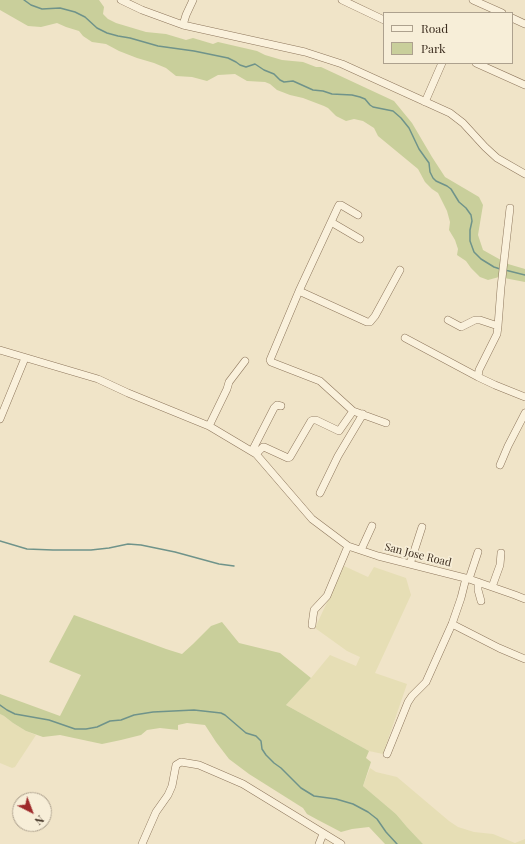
<!DOCTYPE html>
<style>
body{margin:0}
#map{position:relative;width:525px;height:844px;overflow:hidden;background:#f0e4c8;font-family:"Playfair Display",serif}
canvas{display:block}
.legend{position:absolute;left:383px;top:12px;width:130px;height:52px;box-sizing:border-box;background:#f7eed8;border:1px solid #ada18e;margin:0;padding:5px 7px;list-style:none;font-size:12px;color:#3d2e20}
.legend li{display:flex;align-items:center;gap:8px;height:20px}
.legend b{width:20px;border:1px solid #ada18e}
.north{position:absolute;left:12px;top:792px;width:40px;height:40px;box-sizing:border-box;background:#f7eed8;border:1px solid #ada18e;border-radius:50%;rotate:138deg;font-size:11px;font-weight:700;line-height:16px;text-align:center;color:#3d2e20}
.north::after{content:'';display:block;margin:auto;width:14px;height:18px;background:#9e2a2b;clip-path:polygon(50% 0,100% 100%,50% 72%,0 100%)}
</style>
<div id="map">
<canvas width="525" height="844"></canvas>
<ul class="legend">
<li><b style="height:5px;background:#faf1dc"></b>Road</li>
<li><b style="height:11px;background:#c9cf9b"></b>Park</li>
</ul>
<div class="north">N</div>
</div>
<script>
const ctx = document.querySelector('canvas').getContext('2d');
ctx.lineJoin = 'round';
function fillPath(path, color) {
  ctx.fillStyle = color;
  ctx.fill(path, 'evenodd');
}
function shape(rows) {
  const path = new Path2D();
  for (const r of rows) {
    path.moveTo(r[0], r[1]);
    for (let i = 2; i < r.length; i += 2) path.lineTo(r[i], r[i + 1]);
  }
  return path;
}
function strokePath(path, color, width, dash) {
  ctx.strokeStyle = color;
  ctx.lineWidth = width;
  ctx.lineCap = dash ? 'butt' : 'round';
  ctx.setLineDash(dash || []);
  ctx.stroke(path);
}
function write(font, color, halo, rows, align = 'center') {
  ctx.font = font + ' "Playfair Display",serif';
  ctx.lineWidth = 3.5;
  ctx.setLineDash([]);
  ctx.textBaseline = 'middle';
  ctx.strokeStyle = halo;
  ctx.fillStyle = color;
  for (const [text, x, y, turn = 0] of rows) {
    ctx.save();
    ctx.translate(x, y);
    ctx.rotate((+turn || 0) * Math.PI / 180);
    ctx.textAlign = isNaN(turn) ? turn : align;
    if (halo) ctx.strokeText(text, 0, 0);
    ctx.fillText(text, 0, 0);
    ctx.restore();
  }
}
const farmland = shape([
 [344,566,368,577,374,567,406,578,411,595,375,673,407,684,383,754,369,751,286,705,311,678,330,655,356,666,360,657,347,651,315,628],
 [0,714,4,716,13,723,26,731,36,735,15,767,12,768,0,763],
 [370,768,376,772,397,777,449,821,458,827,474,832,493,834,515,843,525,839,525,844,423,844,407,827,396,814,363,786]
]);
const green = shape([
 [0,0,99,0,104,7,103,14,108,19,116,23,146,32,166,34,186,40,193,38,213,44,218,42,257,51,265,55,282,60,303,62,316,67,321,67,394,101,412,123,432,157,445,177,479,197,483,205,478,235,483,250,508,264,525,269,525,282,499,277,488,280,480,277,471,268,466,261,457,255,458,249,455,240,449,230,450,222,447,211,438,193,432,189,425,182,418,169,378,136,374,128,363,121,354,119,346,121,336,116,328,108,324,106,303,98,290,95,277,90,270,84,265,82,247,81,235,74,218,75,207,81,192,77,176,76,166,68,154,63,137,58,119,51,106,44,92,42,83,36,79,31,66,27,57,23,41,27,28,26,0,10],
 [74,615,166,649,182,654,193,644,211,626,222,622,239,643,280,653,311,678,286,705,369,751,366,758,371,762,363,786,396,814,407,827,423,844,385,844,369,827,352,829,341,832,318,820,307,814,303,808,249,774,229,759,216,742,205,725,187,723,178,725,178,730,160,728,147,730,141,735,121,740,102,744,60,735,43,737,26,731,13,723,4,716,0,714,0,694,60,716,81,675,49,662]
]);
const stream = shape([
 [24,0,31,5,42,9,60,8,75,12,85,17,97,28,107,33,118,36,130,38,158,46,194,51,228,58,236,62,240,65,246,67,255,64,264,70,274,74,280,80,284,82,293,81,313,90,323,91,332,94,352,95,360,97,365,99,370,105,373,107,393,111,401,118,409,128,419,149,429,163,430,172,433,178,436,181,447,186,451,189,459,202,466,208,471,215,472,221,470,230,470,241,474,252,481,259,494,267,500,269],
 [505,270,525,275],
 [0,541,27,549,53,550,91,550,109,548,128,544,141,545,175,552,219,564,234,566],
 [0,705,7,710,15,714,49,720,75,729,86,729,97,727,110,721,121,720,134,715,153,712,194,710,221,713,225,715,246,733,256,736,261,741,262,749,266,755,274,763,281,768,301,788,314,796,336,799,353,804,368,812,377,819,386,832,397,844]
]);
const minor = shape([
 [121,0,142,10,183,25,305,52,342,64,450,113,463,123,485,147,497,158,525,174],
 [342,0,384,20],
 [473,0,502,13],
 [512,18,525,24],
 [183,25,186,15,193,0],
 [476,63,525,85],
 [425,102,442,63],
 [510,208,501,287,498,326,497,334,479,370,478,377,495,385,525,397],
 [358,215,341,205,339,205,338,207,299,291,270,360,271,362,320,381,353,411,386,423],
 [331,222,360,239],
 [299,291,367,322,370,322,375,316,400,270],
 [448,320,461,327,475,320,480,320,498,326],
 [405,338,478,377],
 [0,350,98,379,128,393,209,426,256,454,312,519,348,546,378,556,469,579,515,595,525,599],
 [0,419,25,358],
 [209,426,227,389,229,382,245,361],
 [252,451,274,408,277,405,281,406],
 [256,454,263,447,264,447,288,458,290,457,311,421,313,420,316,420,339,431,353,411],
 [500,465,508,446,525,413],
 [320,493,338,456,363,414],
 [361,550,372,526],
 [410,564,422,527],
 [469,579,478,552],
 [478,582,478,590,481,601],
 [492,587,500,565,501,553],
 [452,624,499,648,525,659],
 [312,625,313,617,314,610,327,596,348,546],
 [387,754,408,702,412,696,426,682,452,624,461,598,466,578],
 [142,844,156,812,168,795,172,786,176,765,181,762,199,765,243,784,341,844],
 [319,844,323,834]
]);
const streetNames = [
 ["San Jose Road",418,555,14]
];
fillPath(farmland, '#e6deb5');
fillPath(green, '#c9cf9b');
strokePath(stream, '#6f938a', 1.5);
strokePath(minor, '#8d765c', 8);
strokePath(minor, '#faf1dc', 7);
write('11px', '#3d2e20', '#f7eed8', streetNames);
</script>
